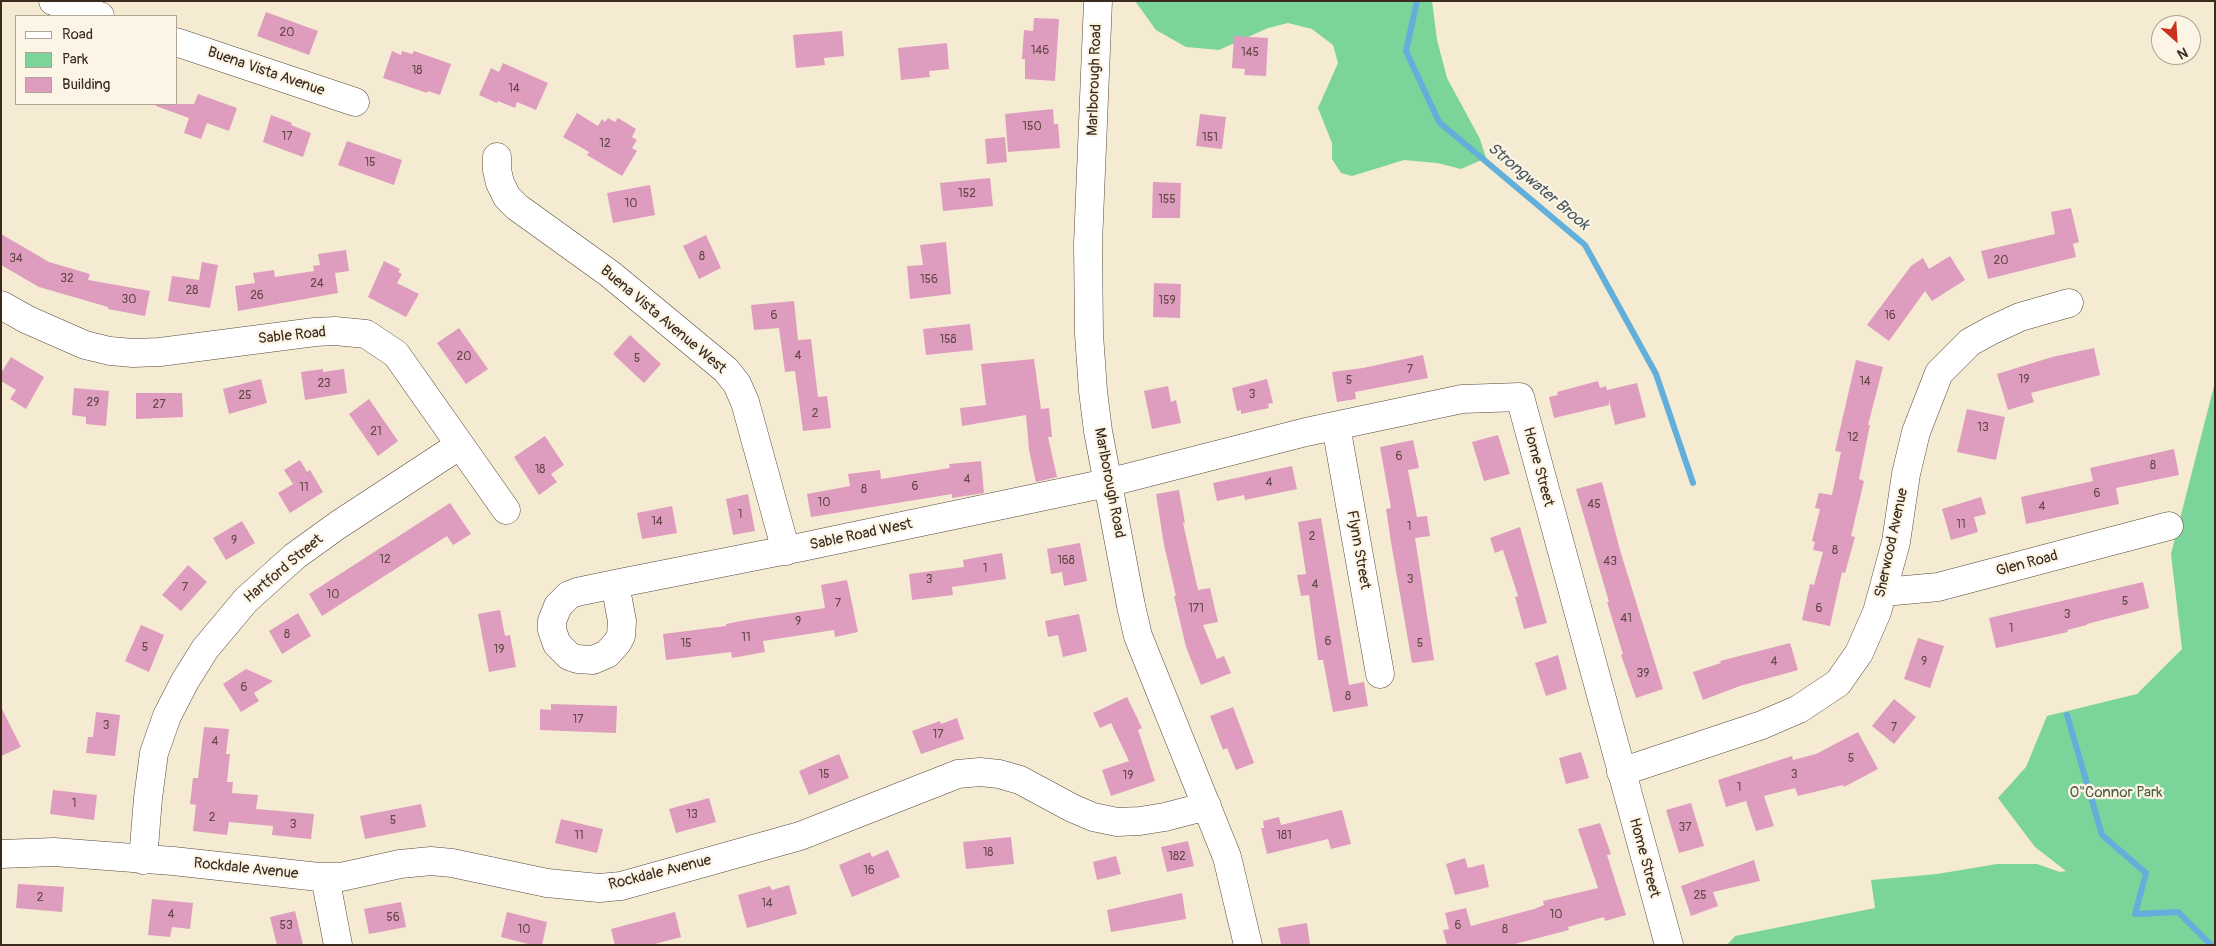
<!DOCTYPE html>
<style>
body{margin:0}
#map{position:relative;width:2216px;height:946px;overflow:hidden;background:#f5ebd2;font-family:Pangolin,sans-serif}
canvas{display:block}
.frame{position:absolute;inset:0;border:2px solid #3b2a1e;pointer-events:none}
.legend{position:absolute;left:15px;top:15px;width:162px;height:90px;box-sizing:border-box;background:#fcf5e5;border:1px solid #afa495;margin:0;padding:6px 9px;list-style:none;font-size:15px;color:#3b2a1e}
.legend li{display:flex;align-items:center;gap:10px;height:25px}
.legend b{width:25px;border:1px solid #afa495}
.north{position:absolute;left:2151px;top:15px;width:50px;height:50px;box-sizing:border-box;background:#fcf5e5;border:1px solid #afa495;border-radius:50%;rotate:154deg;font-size:14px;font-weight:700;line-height:20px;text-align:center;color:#3b2a1e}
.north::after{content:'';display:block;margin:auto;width:18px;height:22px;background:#c8321e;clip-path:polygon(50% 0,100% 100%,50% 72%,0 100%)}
</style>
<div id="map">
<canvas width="2216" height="946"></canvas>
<div class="frame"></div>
<ul class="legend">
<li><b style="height:6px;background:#fff"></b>Road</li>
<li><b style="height:14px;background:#7bd49a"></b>Park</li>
<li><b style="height:14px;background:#de9dbe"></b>Building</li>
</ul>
<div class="north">N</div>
</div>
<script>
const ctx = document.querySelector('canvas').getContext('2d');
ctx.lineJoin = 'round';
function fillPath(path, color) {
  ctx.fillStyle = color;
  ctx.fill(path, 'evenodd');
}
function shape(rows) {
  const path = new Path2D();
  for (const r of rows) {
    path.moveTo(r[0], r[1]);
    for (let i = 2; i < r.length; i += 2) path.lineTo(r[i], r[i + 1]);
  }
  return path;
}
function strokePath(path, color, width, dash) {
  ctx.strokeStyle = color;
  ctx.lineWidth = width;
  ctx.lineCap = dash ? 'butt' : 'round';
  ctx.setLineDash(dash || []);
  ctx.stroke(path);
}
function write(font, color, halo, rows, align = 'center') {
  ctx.font = font + ' Pangolin,sans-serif';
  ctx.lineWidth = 4.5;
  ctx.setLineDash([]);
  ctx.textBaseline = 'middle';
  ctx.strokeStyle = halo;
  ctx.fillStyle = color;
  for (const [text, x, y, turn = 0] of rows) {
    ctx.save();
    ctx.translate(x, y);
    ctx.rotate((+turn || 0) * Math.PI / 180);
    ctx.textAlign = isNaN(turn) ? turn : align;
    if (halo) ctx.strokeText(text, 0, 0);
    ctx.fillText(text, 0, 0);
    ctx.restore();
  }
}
const green = shape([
 [1135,1,1432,1,1437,40,1447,78,1480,139,1486,158,1461,169,1437,163,1404,160,1352,176,1341,173,1332,159,1332,143,1318,108,1338,63,1333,45,1312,29,1288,23,1268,28,1219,50,1186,47,1156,30],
 [2215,382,2215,945,1727,945,1735,936,1875,908,1871,880,1937,874,1997,864,2037,864,2060,872,2066,871,2035,847,1998,798,2026,767,2047,716,2137,694,2182,649,2171,554]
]);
const stream = shape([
 [1417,1,1406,51,1439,122,1585,245,1656,374,1693,483],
 [2067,715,2102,835,2146,873,2135,914,2178,912,2211,945]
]);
const building = shape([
 [266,12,318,31,309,55,257,36],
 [1034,18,1059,19,1055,81,1025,79,1025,59,1022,59,1024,30,1033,31],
 [842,31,844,56,824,58,825,65,796,68,793,35],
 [1234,36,1268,38,1266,76,1244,75,1245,69,1232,68],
 [947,43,949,69,929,71,930,77,901,80,898,48],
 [392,51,401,55,402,51,412,54,414,51,451,64,440,95,428,91,427,93,383,78],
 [503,63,548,83,536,110,517,102,515,108,498,101,497,103,479,95,491,68,499,72],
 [198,94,237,108,229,131,207,123,201,139,184,133,189,118,156,106,156,104,194,104],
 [1053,109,1054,124,1058,124,1060,148,1008,152,1005,114],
 [577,113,598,126,602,119,605,122,608,118,615,122,618,118,636,129,632,137,637,140,632,148,637,151,622,176,587,155,589,152,563,137],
 [1200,114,1226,117,1222,149,1196,146],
 [271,115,292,123,291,125,311,133,303,157,263,142],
 [1005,137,1007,162,987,164,985,139],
 [347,141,402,160,394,185,338,165],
 [990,178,993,206,943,211,940,183],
 [1153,182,1181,183,1180,218,1152,218],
 [650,185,655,215,613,223,607,193],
 [2071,208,2079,242,2073,244,2076,257,1988,279,1981,251,2055,234,2051,212],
 [1,234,49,262,90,274,88,280,150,291,145,316,108,309,108,307,39,287,1,265],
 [706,235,721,268,699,279,683,246],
 [946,242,951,294,910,299,907,266,923,265,920,245],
 [346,250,349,271,335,273,338,293,238,311,235,286,255,283,253,273,274,270,275,277,314,271,313,266,320,265,318,254],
 [1950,256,1965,280,1932,301,1925,291,1889,341,1867,325,1911,266,1923,258,1929,269],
 [384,261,400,269,398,272,402,274,397,283,419,294,406,317,368,297],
 [202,262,218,265,210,308,168,301,172,276,199,280],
 [1154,283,1181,284,1180,318,1153,317],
 [794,301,798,340,811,339,818,397,827,396,831,428,803,431,795,371,785,372,779,328,754,330,751,305],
 [970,324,973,350,926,355,923,329],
 [459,328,488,369,466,384,437,343],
 [630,335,661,364,644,383,613,354],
 [2094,348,2100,375,2031,393,2034,402,2008,410,1997,374,2052,357],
 [1423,355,1428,378,1355,392,1356,399,1337,402,1332,372,1363,368],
 [11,357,44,377,26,409,10,399,16,390,1,381,1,373],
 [1034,359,1041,409,1049,408,1052,437,1048,437,1057,477,1036,482,1029,450,1026,415,962,426,960,408,986,405,981,364],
 [1856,360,1883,367,1868,425,1870,425,1859,479,1864,481,1851,536,1855,537,1845,573,1842,572,1830,626,1802,620,1810,584,1814,585,1823,552,1813,550,1815,542,1812,541,1820,509,1815,508,1819,493,1832,495,1841,452,1835,451],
 [323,369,323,372,344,369,347,393,305,400,301,372],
 [261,379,267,403,229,414,223,389],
 [1267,379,1273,403,1268,404,1269,408,1241,414,1241,410,1237,411,1232,388],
 [1598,381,1600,388,1606,386,1607,390,1637,383,1646,417,1615,425,1609,400,1609,405,1554,418,1549,397,1558,395,1557,392],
 [1168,386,1171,402,1176,400,1181,423,1152,429,1144,391],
 [74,388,109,391,106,426,86,424,86,417,72,415],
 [136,393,182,393,183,417,136,419],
 [369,399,398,441,378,456,349,414],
 [1967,409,2005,417,1996,460,1957,452],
 [1498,435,1510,474,1484,481,1472,442],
 [545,436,564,465,551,474,557,482,539,495,514,457],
 [1413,440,1419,468,1408,470,1417,517,1427,516,1430,536,1415,538,1434,660,1412,663,1391,542,1386,509,1391,508,1380,447],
 [2174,449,2179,475,2116,488,2119,504,2026,524,2021,497,2093,481,2090,468],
 [300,460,307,472,310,470,323,492,290,513,278,493,293,484,284,470],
 [981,461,984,493,952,498,952,494,811,517,807,494,850,486,848,474,880,470,881,479,950,468,949,464],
 [1292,466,1297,489,1245,500,1244,495,1217,501,1213,483],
 [1602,482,1620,550,1663,689,1636,698,1621,655,1623,654,1607,602,1609,602,1576,489],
 [1179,490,1185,523,1183,523,1198,590,1210,588,1218,622,1203,625,1217,659,1224,656,1231,673,1201,685,1186,647,1174,596,1176,596,1164,545,1156,494],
 [748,494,755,531,733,535,726,499],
 [1981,497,1986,514,1974,517,1978,532,1951,540,1942,509],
 [450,503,471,534,453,545,447,536,322,616,309,594],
 [672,506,677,533,642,539,637,513],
 [1321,518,1349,685,1364,682,1368,706,1333,712,1323,660,1318,660,1309,595,1301,596,1297,575,1306,574,1298,522],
 [242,521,255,543,226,560,213,538],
 [1520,527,1547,623,1524,629,1515,597,1518,596,1503,550,1495,553,1490,538],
 [1080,543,1087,581,1064,586,1062,572,1051,574,1047,549],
 [1002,553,1006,579,952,587,953,595,912,600,909,574,964,567,963,560],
 [188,565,207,582,181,611,162,595],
 [847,580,858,632,835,637,834,630,763,641,765,652,732,658,731,652,666,660,663,634,726,626,726,624,746,620,825,608,821,585],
 [2143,582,2149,608,2087,624,2087,625,2067,630,2068,632,1996,648,1989,618],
 [500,610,505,636,510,635,516,667,489,672,478,614],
 [298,613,311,636,282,654,269,631],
 [1079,614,1087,651,1063,657,1058,635,1048,637,1045,621],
 [141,625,164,635,149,672,125,661],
 [1918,638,1944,646,1930,688,1904,679],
 [1790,643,1798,670,1740,686,1703,700,1693,672,1721,663,1720,661],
 [1558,655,1567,689,1546,696,1535,663],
 [246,669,273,681,254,693,259,701,241,712,223,684],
 [1127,697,1142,728,1138,730,1155,781,1111,796,1102,770,1129,761,1111,723,1100,728,1093,713],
 [1894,699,1916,717,1894,744,1872,726],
 [551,704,617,706,616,733,540,730,540,709,551,710],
 [1,707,21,747,1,756],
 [1233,707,1254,763,1236,770,1227,748,1223,750,1210,716],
 [96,712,120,715,115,756,86,753,88,737,93,737],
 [957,718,964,739,921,754,912,731,940,721,941,724],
 [204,727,229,729,226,754,230,754,227,782,233,782,232,793,258,795,256,809,314,814,311,839,272,835,273,826,229,822,227,835,193,831,196,805,190,804,193,778,198,778],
 [1858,732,1878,769,1844,787,1843,785,1798,796,1795,788,1764,796,1774,826,1756,831,1746,801,1726,807,1718,780,1792,756,1793,760,1816,754],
 [1581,752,1589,778,1566,784,1559,758],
 [839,754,849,778,809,795,799,771],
 [53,790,97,795,94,820,50,814],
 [709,798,716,822,676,833,669,809],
 [1691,803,1704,846,1679,853,1666,810],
 [421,804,426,827,365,839,360,816],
 [1342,810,1351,844,1331,849,1328,839,1267,854,1261,828,1264,828,1263,821,1279,817,1281,825],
 [561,819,603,829,597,853,555,843],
 [1600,823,1611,854,1607,855,1626,915,1605,921,1604,917,1568,927,1569,930,1511,945,1447,945,1443,930,1449,929,1445,913,1466,908,1471,926,1534,909,1544,905,1543,901,1598,888,1578,829],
 [1011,837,1014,864,966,869,963,842],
 [1188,841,1194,866,1167,872,1161,847],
 [888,850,900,877,852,897,839,865,870,852,872,857],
 [1116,856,1121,874,1097,880,1093,862],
 [1465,858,1468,868,1484,864,1489,887,1455,895,1446,864],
 [1754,860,1760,881,1713,892,1718,906,1691,916,1681,886],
 [18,884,64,887,62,912,16,908],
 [789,885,797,914,747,928,738,895,770,886,772,890],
 [1182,893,1186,919,1111,932,1107,910],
 [152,899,193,903,190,929,172,927,170,937,148,935],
 [401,902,406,927,369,934,364,909],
 [295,911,303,945,277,945,270,917],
 [507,912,547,922,542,945,532,945,501,937],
 [675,912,681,937,651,945,615,945,611,929],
 [1307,923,1310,945,1281,945,1278,928]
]);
const minor = shape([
 [53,1,100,16],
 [1098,1,1088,244,1089,334,1093,391,1098,431,1131,606,1138,636,1227,857,1248,945],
 [176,42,355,102],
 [497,157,497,170,500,183,507,197,517,207,610,274,726,370,737,384,745,402,786,551],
 [1,305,28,320,85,345,110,351,133,353,160,352,315,332,335,331,366,334,396,354,506,510],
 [1336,426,1380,674],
 [615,584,622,621,621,636,617,643,607,654,593,660,577,659,569,656,557,644,552,630,552,621,558,606,569,595,577,592,615,584,802,547,1107,483,1306,432,1462,399,1520,397,1669,945],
 [1884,592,1938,587,2169,526],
 [1621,772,1762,725,1799,709,1838,683,1859,653,1877,612,1896,542,1906,474,1916,432,1939,373,1970,342,1992,330,2020,317,2069,303],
 [1,854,54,852,173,861,319,877,341,877,400,864,431,861,452,863,547,883,599,888,621,886,800,836,958,774,980,772,999,774,1020,780,1072,808,1093,817,1117,822,1140,821,1165,817,1207,806],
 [143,860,148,798,154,753,167,716,185,681,205,649,246,600,295,556,338,525,460,445],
 [325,877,338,945]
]);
const numberNames = [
 ["20",287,33],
 ["146",1040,51],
 ["145",1250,53],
 ["18",417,71],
 ["14",514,89],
 ["150",1032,127],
 ["17",287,137],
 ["151",1210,138],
 ["12",605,144],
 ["15",370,163],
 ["152",967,194],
 ["155",1167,200],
 ["10",631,204],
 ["8",702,257],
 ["34",16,259],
 ["20",2001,261],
 ["32",67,279],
 ["156",929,280],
 ["24",317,284],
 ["28",192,291],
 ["26",257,296],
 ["30",129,300],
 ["159",1167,301],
 ["6",774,316],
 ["16",1890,316],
 ["158",948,340],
 ["4",798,356],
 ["20",464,357],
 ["5",637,359],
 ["7",1410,370],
 ["19",2024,380],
 ["5",1349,381],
 ["14",1865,382],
 ["23",324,384],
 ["3",1252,395],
 ["25",245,396],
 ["29",93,403],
 ["27",159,405],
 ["2",815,414],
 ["13",1983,428],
 ["21",376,432],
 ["12",1853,438],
 ["6",1399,457],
 ["8",2153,466],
 ["18",540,470],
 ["4",967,480],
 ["4",1269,483],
 ["6",915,487],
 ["11",304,488],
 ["8",864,490],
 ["6",2097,494],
 ["10",824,503],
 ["45",1594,505],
 ["4",2042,507],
 ["1",740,515],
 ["14",657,522],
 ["11",1961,525],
 ["1",1409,527],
 ["2",1312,537],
 ["9",234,541],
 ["8",1835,551],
 ["12",385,560],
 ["168",1066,561],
 ["43",1610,562],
 ["1",985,569],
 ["3",929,580],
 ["3",1410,580],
 ["4",1315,585],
 ["7",185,588],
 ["10",333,595],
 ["5",2125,602],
 ["7",838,604],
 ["171",1196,609],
 ["6",1819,609],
 ["3",2067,615],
 ["41",1626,619],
 ["9",798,622],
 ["1",2011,629],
 ["8",287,635],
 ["11",746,638],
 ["6",1328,642],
 ["15",686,644],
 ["5",1420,644],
 ["5",145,648],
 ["19",499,650],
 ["4",1774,662],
 ["9",1924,662],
 ["39",1643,674],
 ["6",244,688],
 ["8",1348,697],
 ["17",578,720],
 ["3",106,726],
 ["7",1894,728],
 ["17",938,735],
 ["4",215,742],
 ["5",1851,759],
 ["15",824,775],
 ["3",1794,775],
 ["19",1128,776],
 ["1",1739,788],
 ["1",74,804],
 ["13",692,815],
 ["2",212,818],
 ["5",393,821],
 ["3",293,825],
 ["37",1685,828],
 ["11",579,836],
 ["181",1284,836],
 ["18",988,853],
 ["182",1177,857],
 ["16",869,871],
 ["25",1700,896],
 ["2",40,898],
 ["14",767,904],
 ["4",171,915],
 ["10",1556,915],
 ["56",393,918],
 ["53",286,926],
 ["6",1458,926],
 ["10",524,930],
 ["8",1505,930]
];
const streetNames = [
 ["Buena Vista Avenue",266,72,19],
 ["Marlborough Road",1095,80,-88],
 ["Buena Vista Avenue West",663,320,40],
 ["Sable Road",292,336,-6],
 ["Home Street",1538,467,75],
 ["Marlborough Road",1109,483,79],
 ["Sable Road West",861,535,-12],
 ["Sherwood Avenue",1892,543,-78],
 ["Flynn Street",1358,550,80],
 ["Glen Road",2027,564,-15],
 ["Hartford Street",284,569,-40],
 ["Home Street",1644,858,75],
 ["Rockdale Avenue",246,869,6],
 ["Rockdale Avenue",660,873,-14]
];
const parkNames = [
 ["O\"Connor Park",2116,793]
];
const waterNames = [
 ["Strongwater Brook",1538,187,40]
];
fillPath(green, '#7bd49a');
strokePath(stream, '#63afdc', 6);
fillPath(building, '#de9dbe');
strokePath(minor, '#574739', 29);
strokePath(minor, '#fff', 28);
write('12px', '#644746', null, numberNames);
write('15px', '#3b2a1e', '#fcf5e5', streetNames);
write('15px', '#4e5d43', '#fcf5e5', parkNames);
write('italic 16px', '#495960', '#fcf5e5', waterNames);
</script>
